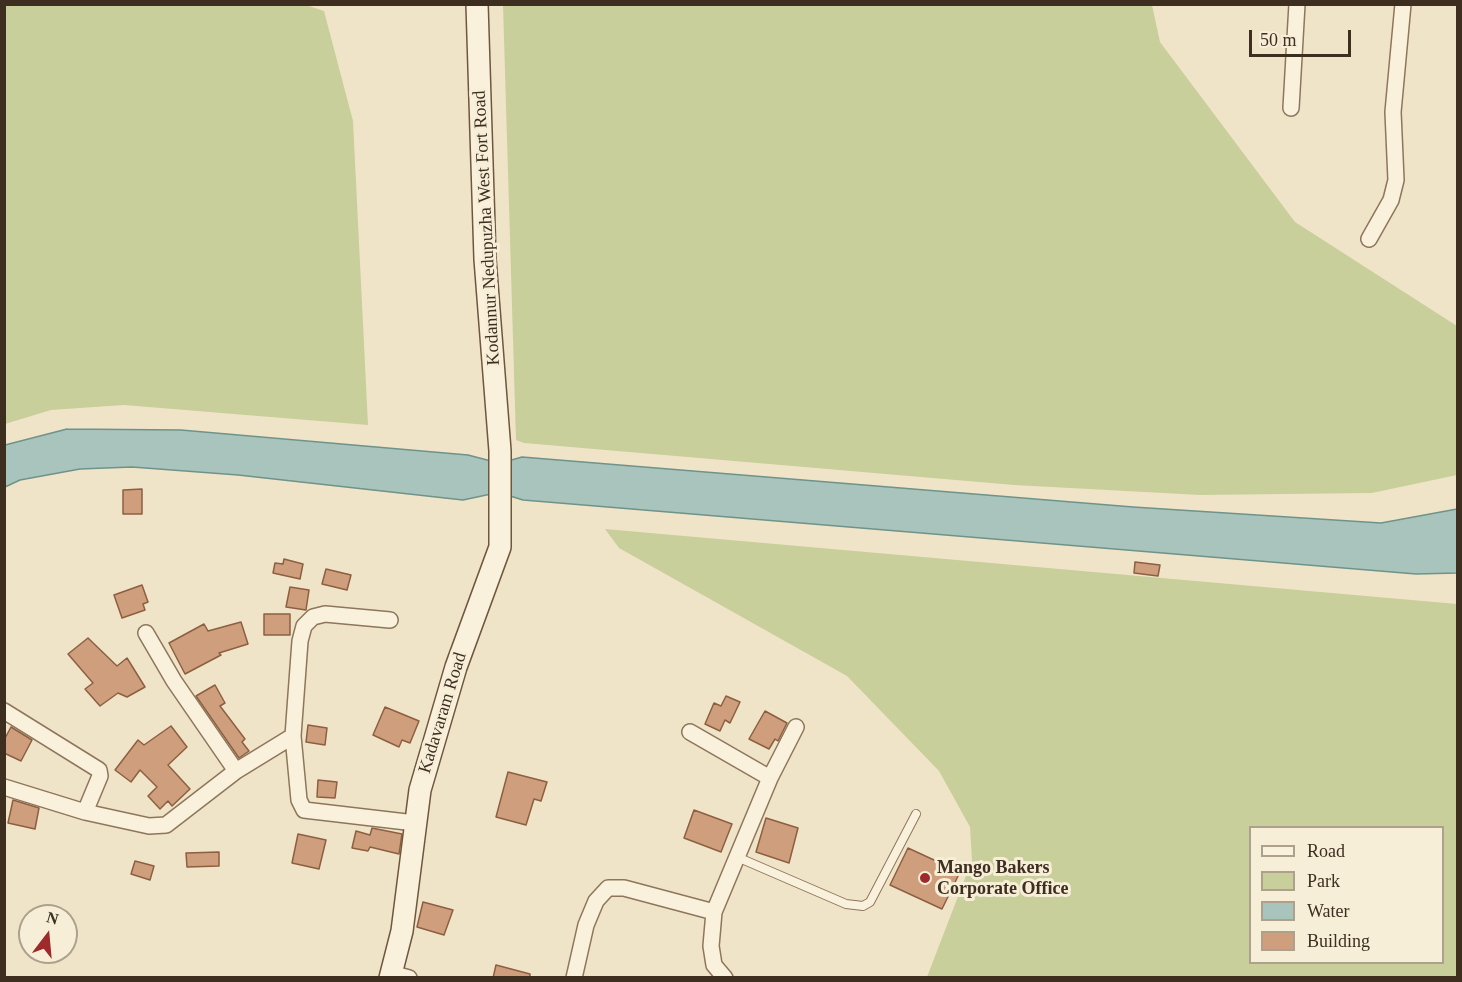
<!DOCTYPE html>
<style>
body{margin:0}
#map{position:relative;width:1462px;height:982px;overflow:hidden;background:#f0e4c8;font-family:"Times New Roman",serif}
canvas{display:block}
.frame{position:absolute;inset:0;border:6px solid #3d2e20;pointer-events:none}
.legend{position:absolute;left:1249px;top:826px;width:195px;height:138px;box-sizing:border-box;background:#f7eed8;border:2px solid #ada18e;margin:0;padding:8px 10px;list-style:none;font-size:18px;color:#3d2e20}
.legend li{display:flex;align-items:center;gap:12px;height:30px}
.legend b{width:30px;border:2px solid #ada18e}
.north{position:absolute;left:18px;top:904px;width:60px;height:60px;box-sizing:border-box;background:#f7eed8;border:2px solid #ada18e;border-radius:50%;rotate:16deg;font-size:16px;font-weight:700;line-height:24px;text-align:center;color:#3d2e20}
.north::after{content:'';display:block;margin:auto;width:21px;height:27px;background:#9e2a2b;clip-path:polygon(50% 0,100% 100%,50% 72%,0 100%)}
.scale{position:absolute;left:1249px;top:30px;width:102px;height:27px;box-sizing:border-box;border:3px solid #3d2e20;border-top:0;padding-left:8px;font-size:18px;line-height:21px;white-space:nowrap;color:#3d2e20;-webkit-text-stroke:4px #f7eed8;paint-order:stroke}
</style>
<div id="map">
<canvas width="1462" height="982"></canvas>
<div class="frame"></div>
<ul class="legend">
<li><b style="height:8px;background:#faf1dc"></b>Road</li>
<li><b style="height:16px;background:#c9cf9b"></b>Park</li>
<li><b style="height:16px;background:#a9c4bc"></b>Water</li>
<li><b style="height:16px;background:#cf9f7d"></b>Building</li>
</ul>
<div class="north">N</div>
<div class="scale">50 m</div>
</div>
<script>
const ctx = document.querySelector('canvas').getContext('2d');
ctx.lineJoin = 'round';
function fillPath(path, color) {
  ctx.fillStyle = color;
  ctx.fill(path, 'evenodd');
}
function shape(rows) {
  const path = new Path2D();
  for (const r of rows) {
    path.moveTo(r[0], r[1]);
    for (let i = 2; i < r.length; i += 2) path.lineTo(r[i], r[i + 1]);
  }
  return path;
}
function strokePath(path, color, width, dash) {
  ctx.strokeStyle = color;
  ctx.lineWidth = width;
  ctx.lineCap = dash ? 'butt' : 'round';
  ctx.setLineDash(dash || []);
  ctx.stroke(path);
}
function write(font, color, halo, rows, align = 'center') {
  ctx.font = font + ' "Times New Roman",serif';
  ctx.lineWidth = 6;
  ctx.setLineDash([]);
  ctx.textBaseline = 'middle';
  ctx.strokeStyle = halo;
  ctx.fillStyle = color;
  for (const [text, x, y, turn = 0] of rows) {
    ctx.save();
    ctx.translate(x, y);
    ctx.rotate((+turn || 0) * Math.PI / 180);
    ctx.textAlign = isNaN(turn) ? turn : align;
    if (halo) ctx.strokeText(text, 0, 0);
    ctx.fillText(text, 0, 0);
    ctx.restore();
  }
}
const green = shape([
 [303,4,324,11,353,121,368,425,124,405,51,410,5,424,5,5],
 [503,5,1152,5,1160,42,1295,222,1457,326,1457,475,1372,493,1200,495,1014,485,524,443,516,440],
 [605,529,1457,604,1457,977,927,977,972,860,970,827,939,771,847,676,619,548],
 [1250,828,1442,828,1442,962,1250,962]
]);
const water = shape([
 [67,429,181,430,468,455,491,461,508,461,522,457,1133,507,1381,523,1457,509,1457,573,1416,574,523,500,507,495,491,494,463,500,238,475,132,467,80,469,20,480,5,487,5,445,67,429]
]);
const building = shape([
 [142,489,142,514,123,514,123,490,142,489],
 [284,559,303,564,300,579,273,573,275,563,283,564,284,559],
 [1135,562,1160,565,1158,576,1134,573,1135,562],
 [326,569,351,575,347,590,322,584,326,569],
 [142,585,148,602,143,604,145,610,122,618,114,595,142,585],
 [290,587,309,590,306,610,286,607,290,587],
 [264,614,290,614,290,635,264,635,264,614],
 [241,622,248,644,219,653,221,655,185,674,169,643,204,624,208,631,241,622],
 [88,638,117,666,127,658,145,687,127,697,118,693,100,706,85,689,93,683,68,654,88,638],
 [215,685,225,703,220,706,245,739,242,742,249,751,239,758,196,696,215,685],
 [726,696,740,702,730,723,725,720,720,731,705,724,714,703,721,706,726,696],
 [385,707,419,721,410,743,402,740,399,747,373,735,385,707],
 [765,711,787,723,778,741,775,739,769,749,749,739,765,711],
 [308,725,327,728,325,745,306,742,308,725],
 [171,726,187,747,168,765,190,789,172,806,168,801,160,809,148,796,157,787,140,770,131,782,115,770,138,740,144,745,171,726],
 [11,727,32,740,21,761,4,753,4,740,11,727],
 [508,772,547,782,541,801,534,799,526,825,496,817,508,772],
 [318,780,337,782,335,798,317,797,318,780],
 [13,800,39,808,35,829,8,823,13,800],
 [694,810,732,824,721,852,684,838,694,810],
 [766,818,798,828,789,863,756,852,766,818],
 [372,828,402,834,399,854,370,847,368,851,352,848,356,831,370,835,372,828],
 [298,834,326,840,319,869,292,863,298,834],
 [908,848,960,872,942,909,890,885,908,848],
 [219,852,219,866,187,867,186,853,219,852],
 [135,861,154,866,150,880,131,874,135,861],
 [423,902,453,910,444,935,417,927,423,902],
 [496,965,530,974,530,978,493,978,496,965]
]);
const lane = shape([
 [737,857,846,904,863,906,870,902,916,814]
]);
const street = shape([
 [1291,108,1297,4],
 [1369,239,1391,200,1396,180,1393,112,1403,4],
 [146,633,174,681,236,771],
 [4,711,99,770,100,776,85,812],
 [690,732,770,778,714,912,711,946,714,965,725,978],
 [293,736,299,800,304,810,415,823],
 [770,778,796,727],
 [4,787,85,812,149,826,166,825,236,771,293,736,300,641,304,626,313,617,325,614,390,620],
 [391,973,409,978],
 [574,978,586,925,596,901,608,888,624,888,714,912]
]);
const secondary = shape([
 [390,978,402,931,420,790,456,667,500,547,500,451,485,259,477,4]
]);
const markers = [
 [925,878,6,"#9e2a2b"]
];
const streetNames = [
 ["Kodannur Nedupuzha West Fort Road",487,228,-93],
 ["Kadavaram Road",443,713,-73]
];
const poiNames = [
 ["Mango Bakers",937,868],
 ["Corporate Office",937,889]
];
fillPath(green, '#c9cf9b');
fillPath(water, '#a9c4bc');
strokePath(water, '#6f938a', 1.5);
fillPath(building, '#cf9f7d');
strokePath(building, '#8d5f41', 1.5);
strokePath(lane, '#8d765c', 10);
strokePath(street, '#8d765c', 18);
strokePath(secondary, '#6f573f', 24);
strokePath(lane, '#faf1dc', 8);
strokePath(street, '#faf1dc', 15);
strokePath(secondary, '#faf1dc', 21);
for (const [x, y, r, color] of markers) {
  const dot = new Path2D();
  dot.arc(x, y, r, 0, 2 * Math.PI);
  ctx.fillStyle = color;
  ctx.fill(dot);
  strokePath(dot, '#f7eed8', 2);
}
write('18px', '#3d2e20', '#f7eed8', streetNames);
write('bold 18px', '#3d2e20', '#f7eed8', poiNames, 'left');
</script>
